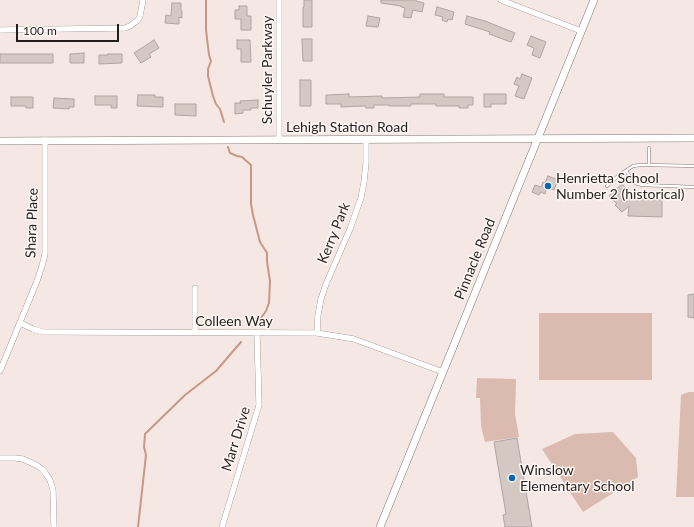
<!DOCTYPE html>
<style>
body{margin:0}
#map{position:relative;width:694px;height:527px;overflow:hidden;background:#f5e8e4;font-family:Lato,sans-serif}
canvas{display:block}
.scale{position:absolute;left:16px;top:24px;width:103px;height:18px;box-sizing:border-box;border:2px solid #231f1d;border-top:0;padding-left:5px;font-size:12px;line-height:14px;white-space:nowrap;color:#231f1d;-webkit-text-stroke:3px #fef7f4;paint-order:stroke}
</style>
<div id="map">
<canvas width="694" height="527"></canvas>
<div class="scale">100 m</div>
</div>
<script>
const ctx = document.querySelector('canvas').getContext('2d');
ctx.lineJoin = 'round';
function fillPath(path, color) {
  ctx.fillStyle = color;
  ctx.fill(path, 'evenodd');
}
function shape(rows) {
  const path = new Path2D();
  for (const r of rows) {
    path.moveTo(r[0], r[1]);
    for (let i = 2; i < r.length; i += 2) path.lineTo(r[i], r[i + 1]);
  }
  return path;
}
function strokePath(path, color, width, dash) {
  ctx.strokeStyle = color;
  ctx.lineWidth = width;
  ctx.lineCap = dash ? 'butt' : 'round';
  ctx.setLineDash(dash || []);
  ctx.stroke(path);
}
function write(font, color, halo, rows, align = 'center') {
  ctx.font = font + ' Lato,sans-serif';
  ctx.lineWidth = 3;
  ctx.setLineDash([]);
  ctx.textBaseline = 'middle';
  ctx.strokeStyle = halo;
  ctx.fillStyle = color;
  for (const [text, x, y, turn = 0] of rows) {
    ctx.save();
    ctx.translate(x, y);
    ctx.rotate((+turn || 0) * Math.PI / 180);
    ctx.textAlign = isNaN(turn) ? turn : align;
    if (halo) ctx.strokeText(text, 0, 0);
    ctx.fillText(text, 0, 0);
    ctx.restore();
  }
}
const green = shape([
 [539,313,652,313,652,380,539,380],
 [477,378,516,379,515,414,519,437,485,442,481,426,480,398,476,398],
 [689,392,694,392,694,497,676,497,681,395],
 [613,432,636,458,638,477,583,512,542,449,575,434]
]);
const stream = shape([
 [206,0,206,30,209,55,211,61,208,69,208,76,213,96,216,104,220,109,224,122],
 [228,147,230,153,237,156,242,157,251,165,251,204,253,215,260,242,267,253,267,262,270,281,269,303,266,311,258,322],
 [138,527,146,455,144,447,145,434,185,395,216,371,241,342]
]);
const building = shape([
 [304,0,312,0,312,27,303,27,303,7,304,7,304,0],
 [381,0,416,0,416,1,424,3,422,12,413,10,411,18,403,17,405,8,401,7,401,6,381,3,381,0],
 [172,3,181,3,181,10,182,11,182,18,179,17,179,24,165,23,166,15,171,16,172,3],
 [239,6,247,6,247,16,251,16,251,30,241,30,241,19,235,19,235,10,239,10,239,6],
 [437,7,454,12,452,20,448,19,447,22,442,20,443,17,435,15,437,7],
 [368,16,380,18,378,27,366,26,368,16],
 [467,16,485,21,515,33,511,42,489,34,490,32,465,24,467,16],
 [531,36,546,42,540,58,532,55,534,48,527,45,531,36],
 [302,39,312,39,312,61,303,61,302,39],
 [154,40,159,48,149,54,151,57,141,63,134,53,154,40],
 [237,40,250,40,251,62,241,62,241,49,237,49,237,40],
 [84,53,84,63,70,63,70,54,84,53],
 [0,54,53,54,53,63,0,63,0,54],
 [108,54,122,54,122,63,99,64,99,55,108,55,108,54],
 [522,74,532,78,524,99,515,96,519,86,514,84,517,77,520,79,522,74],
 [300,80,311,80,311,106,300,106,300,80],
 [349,94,349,97,382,96,382,98,420,97,420,94,444,94,444,97,473,97,473,105,468,105,468,108,459,108,459,106,436,106,436,104,411,104,411,106,389,106,389,105,374,105,374,108,366,108,365,106,341,107,341,104,326,104,326,95,349,94],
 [484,94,506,94,506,104,491,104,491,107,484,107,484,94],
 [138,95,155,95,155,97,163,97,163,107,137,106,138,95],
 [95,96,117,96,117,108,111,108,111,105,95,105,95,96],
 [11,97,33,97,33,108,26,108,26,106,11,106,11,97],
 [54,98,74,99,74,107,69,107,69,109,53,108,54,98],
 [258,100,258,108,251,108,251,110,243,110,243,113,235,114,235,103,241,103,240,101,258,100],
 [175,104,196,104,196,116,175,115,175,104],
 [548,176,558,180,554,190,547,187,545,194,541,192,539,195,532,192,535,185,541,187,543,182,545,183,548,176],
 [622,184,636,199,662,200,662,217,628,216,629,206,622,212,615,205,617,204,609,196,622,184],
 [694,294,694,318,688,317,688,295,694,294],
 [517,438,532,527,505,527,503,515,506,514,494,442,517,438]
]);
const lane = shape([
 [649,165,694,166],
 [626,171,635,183,642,185,694,187],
 [607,186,618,176,633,166,640,165,649,165,649,148]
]);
const street = shape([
 [279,0,279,140],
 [501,0,581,31],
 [0,30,125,28,130,26,138,20,140,16,143,0],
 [20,323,33,329,43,332,55,332,317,333,354,339,443,372],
 [195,333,195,288],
 [317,333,318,315,321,299,326,284,350,229,361,198,364,182,366,163,366,140],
 [0,371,37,281,42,266,45,254,45,140],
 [0,458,15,458,23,459,36,465,42,469,46,474,50,480,53,490,54,527],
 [222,527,259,405,257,333]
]);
const secondary = shape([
 [0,141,694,138],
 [380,527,594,0]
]);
const markers = [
 [548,186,4,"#0369b5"],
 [512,478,4,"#0369b5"]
];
const streetNames = [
 ["Schuyler Parkway",267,70,-90],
 ["Lehigh Station Road",347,127],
 ["Shara Place",32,223,-88],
 ["Kerry Park",334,233,-68],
 ["Pinnacle Road",475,259,-68],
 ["Colleen Way",234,321],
 ["Marr Drive",236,439,-73]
];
const poiNames = [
 ["Henrietta School",556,178],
 ["Number 2 (historical)",556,194],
 ["Winslow",520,470],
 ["Elementary School",520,486]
];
fillPath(green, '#dbbaaf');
strokePath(stream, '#c99785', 2);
fillPath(building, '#d4c8c3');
strokePath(building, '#afa4a0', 1);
strokePath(lane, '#817672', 3.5);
strokePath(street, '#817672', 6);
strokePath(secondary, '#817672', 8);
strokePath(lane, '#fff', 2.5);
strokePath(street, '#fff', 5.5);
strokePath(secondary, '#fff', 7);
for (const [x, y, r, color] of markers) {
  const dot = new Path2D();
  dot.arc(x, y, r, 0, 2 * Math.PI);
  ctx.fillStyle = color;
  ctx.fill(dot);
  strokePath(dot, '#fef7f4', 1.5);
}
write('14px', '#231f1d', '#fef7f4', streetNames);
write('14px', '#231f1d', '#fef7f4', poiNames, 'left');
</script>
